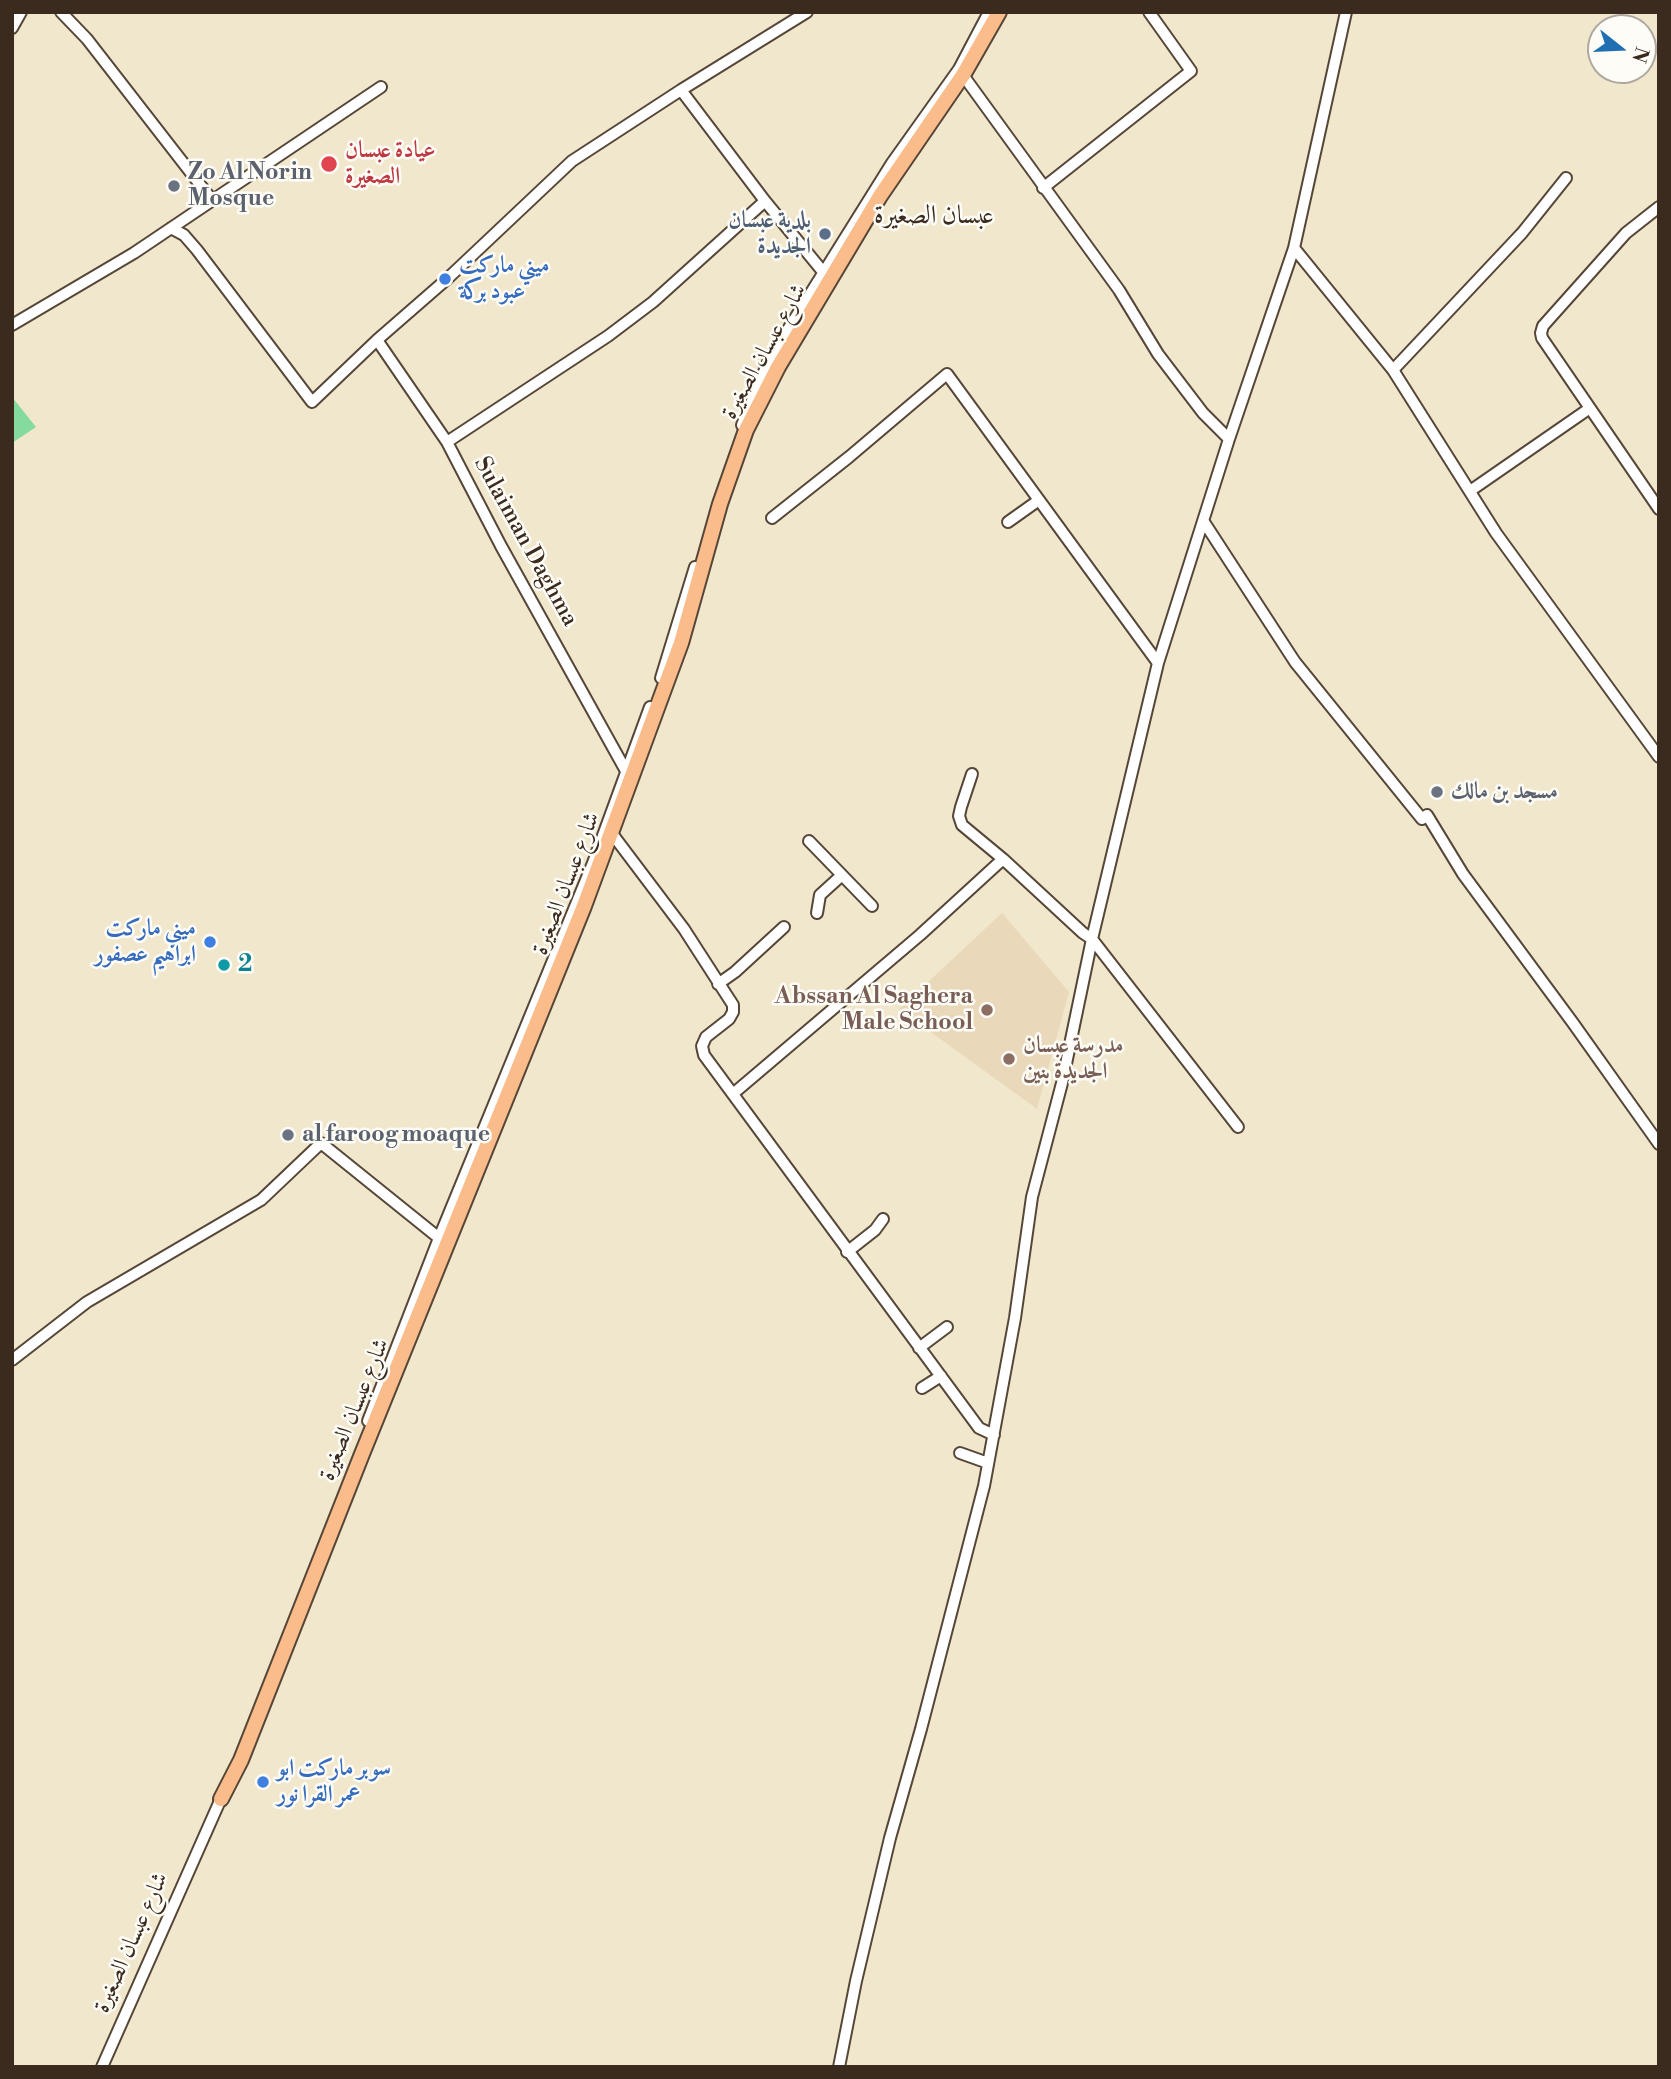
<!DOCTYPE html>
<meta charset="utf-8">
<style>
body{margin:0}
#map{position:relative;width:1671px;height:2079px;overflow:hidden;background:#f1e7cc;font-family:"Libre Bodoni",serif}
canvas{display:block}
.frame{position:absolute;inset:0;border:14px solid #3b2a1e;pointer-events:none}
.north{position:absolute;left:1587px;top:14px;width:70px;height:70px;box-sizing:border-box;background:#fdfcf7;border:2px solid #afa8a0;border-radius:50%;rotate:108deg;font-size:19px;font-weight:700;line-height:28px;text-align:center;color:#3b2a1e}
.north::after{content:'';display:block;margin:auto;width:24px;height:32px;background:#1f6fb2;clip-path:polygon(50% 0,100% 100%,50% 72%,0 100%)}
</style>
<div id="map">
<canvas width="1671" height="2079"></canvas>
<div class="frame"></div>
<div class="north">N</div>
</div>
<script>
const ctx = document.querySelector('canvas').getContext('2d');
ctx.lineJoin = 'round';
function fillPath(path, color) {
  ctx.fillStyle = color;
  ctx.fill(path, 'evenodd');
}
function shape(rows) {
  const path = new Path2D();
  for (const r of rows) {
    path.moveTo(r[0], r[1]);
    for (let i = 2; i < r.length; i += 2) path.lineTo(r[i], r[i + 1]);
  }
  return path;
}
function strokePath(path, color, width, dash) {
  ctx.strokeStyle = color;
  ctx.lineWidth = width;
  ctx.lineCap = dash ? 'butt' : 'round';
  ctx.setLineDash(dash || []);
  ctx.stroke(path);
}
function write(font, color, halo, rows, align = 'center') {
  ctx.font = font + ' "Libre Bodoni",Amiri,serif';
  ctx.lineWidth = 5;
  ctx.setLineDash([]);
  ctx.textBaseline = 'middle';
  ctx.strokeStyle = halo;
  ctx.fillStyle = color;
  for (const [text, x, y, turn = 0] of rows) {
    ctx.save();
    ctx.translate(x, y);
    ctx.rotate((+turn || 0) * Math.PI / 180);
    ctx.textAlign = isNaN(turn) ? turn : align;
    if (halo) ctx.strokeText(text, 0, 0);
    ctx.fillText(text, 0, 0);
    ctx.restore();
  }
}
const built = shape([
 [1002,913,1069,992,1037,1109,899,1009]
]);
const green = shape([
 [12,397,36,427,12,443]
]);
const minor = shape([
 [61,12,87,39,212,200],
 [12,28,21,12],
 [960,71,1119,290,1158,354,1203,413,1229,439],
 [681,90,807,12],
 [1043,188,1191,71,1149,12],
 [1659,207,1626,233,1543,326,1541,333,1542,338,1659,509],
 [171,228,184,235,197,250,312,402,377,340,447,279,572,161,681,90,765,201,824,273],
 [1294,248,1393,370,1496,533,1659,757],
 [12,325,134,253,381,87],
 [377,340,447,442,501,546,626,771],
 [1393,370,1522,233,1566,178],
 [742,425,769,360,892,163,959,69,989,12],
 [447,442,608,336,653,302,765,201],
 [1470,491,1590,408],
 [772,518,849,457,947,374,1158,663],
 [1008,522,1039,500],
 [1204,522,1295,662,1422,819,1427,815,1463,874,1573,1023,1659,1144],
 [661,678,695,567],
 [972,774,961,807,959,816,962,825,1003,859],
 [607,827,684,929,733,1005,733,1012,729,1019,706,1037,702,1046,704,1055,979,1428,994,1435],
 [809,841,872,906],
 [817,913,820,895,842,875],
 [718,984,735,972,784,927],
 [734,1093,920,935,1003,859,1083,933,1092,939,1238,1127],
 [847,1252,875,1230,883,1219],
 [919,1348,947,1327],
 [12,1360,87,1302,261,1200,321,1143,439,1238],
 [922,1388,941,1376],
 [368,1421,439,1238,593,863,650,707],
 [960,1453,988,1463],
 [102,2067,223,1794],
 [839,2067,856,1981,890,1838,921,1729,984,1486,1015,1318,1032,1197,1062,1083,1092,939,1158,663,1229,439,1294,248,1346,12]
]);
const major = shape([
 [221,1799,241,1760,362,1454,584,906,681,643,720,504,746,430,778,367,880,196,963,75,999,12]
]);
const markers = [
 [329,164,9,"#e0444e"],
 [174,186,7,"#6b7280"],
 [825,234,7,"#5c6f8a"],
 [445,279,7,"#3f7fe0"],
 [1437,792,7,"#6b7280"],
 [210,942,7,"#3f7fe0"],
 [224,965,7,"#0f9aa8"],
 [987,1010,7,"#8d6e63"],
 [1009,1059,7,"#8d6e63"],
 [288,1135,7,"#6b7280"],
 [263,1782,7,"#3f7fe0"]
];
const healthNames = [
 ["عيادة عبسان",345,151],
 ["الصغيرة",345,177]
];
const worshipNames = [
 ["Zo Al Norin",188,173],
 ["Mosque",188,199],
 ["مسجد بن مالك",1451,792],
 ["al faroog moaque",302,1135]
];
const serviceNames = [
 ["بلدية عبسان",811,221],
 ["الجديدة",811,247]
];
const shopNames = [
 ["ميني ماركت",459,266],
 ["عبود بركة",459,292],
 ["ميني ماركت",196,929,"right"],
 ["ابراهيم عصفور",196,955,"right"],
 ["سوبر ماركت ابو",277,1769],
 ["عمر القرا نور",277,1795]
];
const streetNames = [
 ["شارع عبسان الصغيرة",765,352,-61],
 ["Sulaiman Daghma",525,542,61],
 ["شارع عبسان الصغيرة",567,884,-69],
 ["شارع عبسان الصغيرة",355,1410,-68],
 ["شارع عبسان الصغيرة",132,1943,-66]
];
const cultureNames = [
 ["2",238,965]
];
const educationNames = [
 ["Abssan Al Saghera",973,997],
 ["Male School",973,1023],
 ["مدرسة عبسان",1023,1046,"left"],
 ["الجديدة بنين",1023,1072,"left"]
];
const quarterNames = [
 ["عبسان الصغيرة",934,217]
];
fillPath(built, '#e9d9ba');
fillPath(green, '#85da9e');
strokePath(minor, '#564638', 14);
strokePath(major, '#564638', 18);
strokePath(minor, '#fff', 10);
strokePath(major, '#f9bc8a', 14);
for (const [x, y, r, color] of markers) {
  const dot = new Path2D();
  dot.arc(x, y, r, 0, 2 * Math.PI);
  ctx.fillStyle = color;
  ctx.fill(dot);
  strokePath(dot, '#fdfcf7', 2.5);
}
write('bold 23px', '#be3a42', '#fdfcf7', healthNames, 'left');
write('bold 23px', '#5b616d', '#fdfcf7', worshipNames, 'left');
write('bold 23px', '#4e5e75', '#fdfcf7', serviceNames, 'right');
write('bold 23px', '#366cbe', '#fdfcf7', shopNames, 'left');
write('23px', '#3b2a1e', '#fdfcf7', streetNames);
write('bold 23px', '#0d838f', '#fdfcf7', cultureNames, 'left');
write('bold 23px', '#785e54', '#fdfcf7', educationNames, 'right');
write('26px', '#3b2a1e', '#fdfcf7', quarterNames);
</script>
